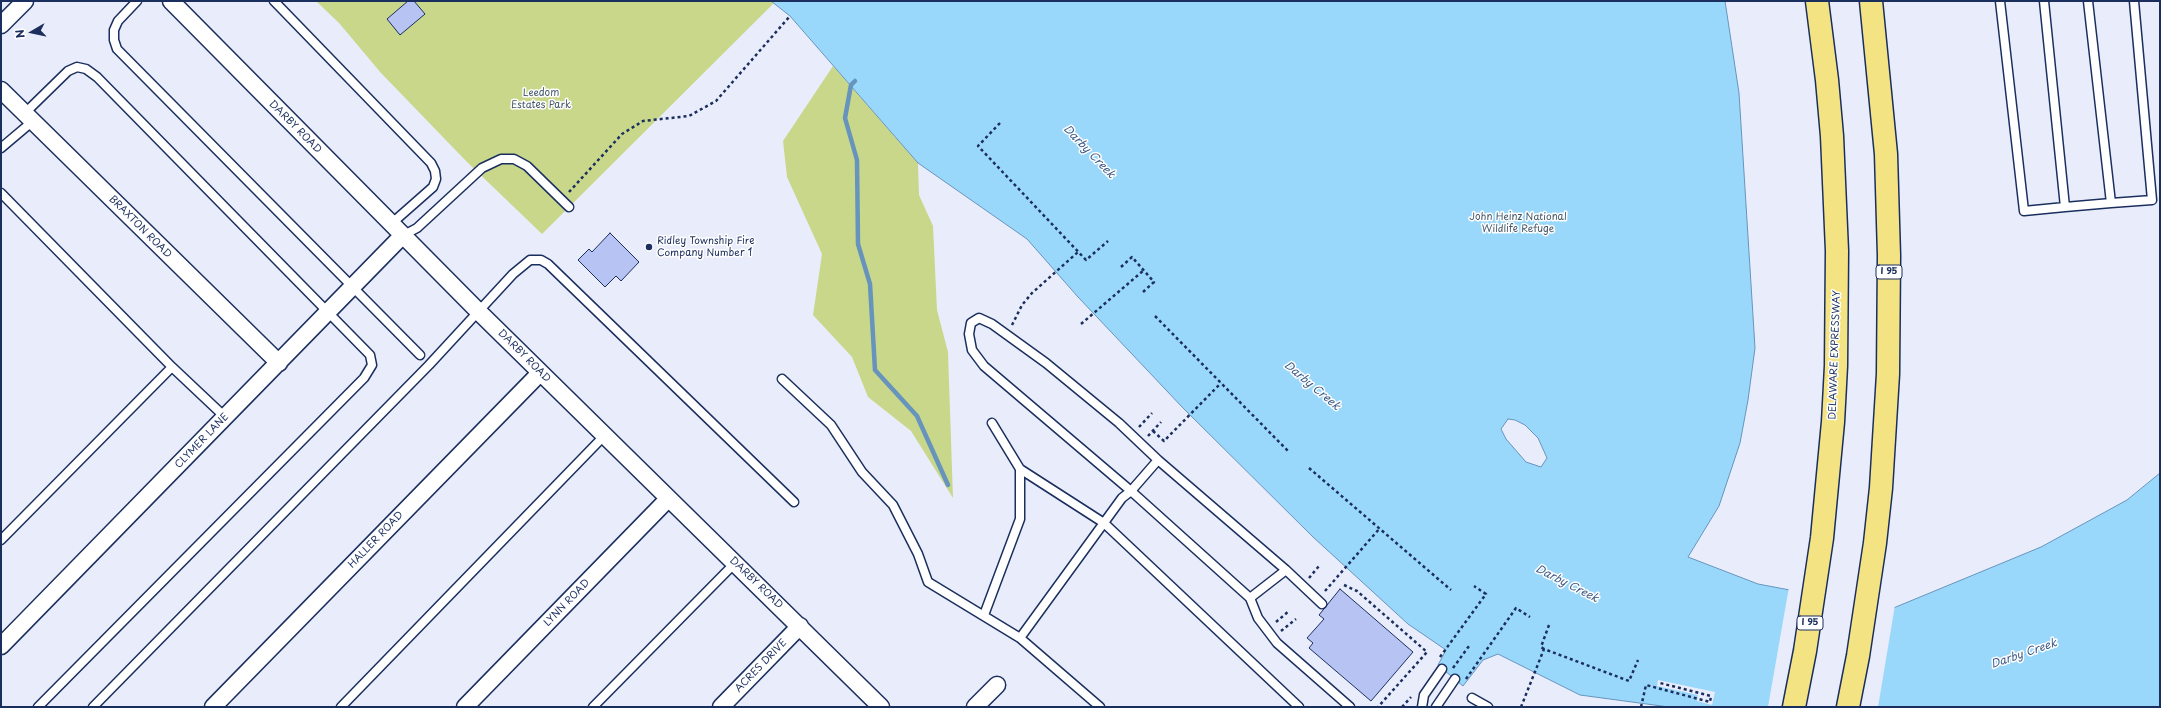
<!DOCTYPE html>
<style>
body{margin:0}
#map{position:relative;width:2161px;height:708px;overflow:hidden;background:#e9edfb;font-family:"Playpen Sans",sans-serif}
canvas{display:block}
.frame{position:absolute;inset:0;border:2px solid #1b2f5e;pointer-events:none}
.north{position:absolute;left:12px;top:12px;width:40px;height:40px;-webkit-text-stroke:3px #fff;paint-order:stroke;rotate:261deg;font-size:11px;font-weight:700;line-height:16px;text-align:center;color:#1b2f5e}
.north::after{content:'';display:block;margin:auto;width:14px;height:18px;background:#1b2f5e;clip-path:polygon(50% 0,100% 100%,50% 72%,0 100%)}
</style>
<div id="map">
<canvas width="2161" height="708"></canvas>
<div class="frame"></div>
<div class="north">N</div>
</div>
<script>
const ctx = document.querySelector('canvas').getContext('2d');
ctx.lineJoin = 'round';
function fillPath(path, color) {
  ctx.fillStyle = color;
  ctx.fill(path, 'evenodd');
}
function shape(rows) {
  const path = new Path2D();
  for (const r of rows) {
    path.moveTo(r[0], r[1]);
    for (let i = 2; i < r.length; i += 2) path.lineTo(r[i], r[i + 1]);
  }
  return path;
}
function strokePath(path, color, width, dash) {
  ctx.strokeStyle = color;
  ctx.lineWidth = width;
  ctx.lineCap = dash ? 'butt' : 'round';
  ctx.setLineDash(dash || []);
  ctx.stroke(path);
}
function write(font, color, halo, rows, align = 'center') {
  ctx.font = font + ' "Playpen Sans",sans-serif';
  ctx.lineWidth = 3;
  ctx.setLineDash([]);
  ctx.textBaseline = 'middle';
  ctx.strokeStyle = halo;
  ctx.fillStyle = color;
  for (const [text, x, y, turn = 0] of rows) {
    ctx.save();
    ctx.translate(x, y);
    ctx.rotate((+turn || 0) * Math.PI / 180);
    ctx.textAlign = isNaN(turn) ? turn : align;
    if (halo) ctx.strokeText(text, 0, 0);
    ctx.fillText(text, 0, 0);
    ctx.restore();
  }
}
const green = shape([
 [316,1,771,1,774,3,542,234,467,162,381,73,339,23],
 [833,66,918,163,919,195,933,226,937,310,948,352,953,498,911,431,868,397,852,357,813,315,822,254,787,177,783,141]
]);
const water = shape([
 [771,1,1725,1,1739,93,1755,348,1748,400,1740,443,1719,506,1688,557,1758,584,1891,609,2041,547,2127,500,2160,473,2160,707,1669,707,1580,695,1498,654,1483,660,1463,686,1438,665,1446,650,1408,624,1313,537,1183,408,1078,297,1027,239,918,163,790,16,771,1],
 [1508,419,1515,420,1525,425,1538,438,1547,458,1541,467,1526,462,1506,439,1501,429,1508,419]
]);
const pier = shape([
 [1789,587,1891,607,1895,605,1878,707,1768,707],
 [1658,680,1715,692,1712,705,1697,701,1698,695,1657,686]
]);
const stream = shape([
 [855,81,851,85,845,118,857,160,858,244,870,284,875,370,917,416,948,485]
]);
const building = shape([
 [408,1,414,1,425,14,400,35,387,19,408,1],
 [610,233,639,262,621,281,616,276,605,287,578,260,589,249,592,252,610,233],
 [1340,589,1413,652,1371,701,1309,648,1313,643,1307,638,1324,619,1319,615,1340,589]
]);
const path = shape([
 [1000,123,978,146,1086,260,1108,241],
 [569,192,622,134,643,121,689,116,716,101,790,16],
 [1121,267,1132,257,1154,282,1143,292],
 [1155,316,1289,452],
 [1081,324,1144,270],
 [1012,325,1022,305,1032,293,1078,252],
 [1139,427,1152,413],
 [1153,431,1164,441,1221,383],
 [1148,436,1161,422],
 [1309,468,1451,590],
 [1309,578,1319,566],
 [1344,585,1357,591,1427,652,1378,707],
 [1325,591,1380,528],
 [1276,622,1289,611],
 [1281,631,1296,619],
 [1544,649,1541,647,1549,625],
 [1440,657,1486,594,1474,586],
 [1453,668,1469,646],
 [1466,679,1516,608,1530,617],
 [1402,707,1411,697],
 [1521,707,1544,649,1629,681,1638,660],
 [1641,707,1646,685,1710,702,1711,696,1660,683]
]);
const lane = shape([
 [137,1,118,21,114,30,114,40,117,49,420,355],
 [274,1,431,163,435,171,436,179,433,187,391,224],
 [2000,1,2024,211,2065,207,2044,1],
 [2088,1,2111,203,2152,200,2134,1],
 [25,113,68,71,77,67,86,69,97,77,370,355,372,365,364,378,38,707],
 [1,148,33,121],
 [1,193,172,367,225,417],
 [2065,207,2111,203],
 [402,236,417,228,482,168,501,159,514,159,527,166,569,207],
 [782,379,831,425,862,472,893,505,918,554,928,582,1020,638],
 [992,423,1020,469,1104,523,1299,707],
 [1,540,172,367],
 [1286,570,1322,604],
 [1250,598,1286,570,1158,460,1131,491,1250,598,1258,618,1277,643,1350,707],
 [984,615,1020,519,1020,469],
 [1472,698,1488,707],
 [93,707,429,365,513,274,530,260,541,260,548,264,794,502],
 [341,707,604,436],
 [593,707,735,563],
 [1100,707,1020,638,1122,498,1131,491,984,366,972,350,969,334,971,323,979,318,992,324,1046,363,1119,423,1158,460],
 [1422,707,1424,695,1442,669],
 [1436,707,1455,679]
]);
const street = shape([
 [171,1,479,312,881,707],
 [1,25,25,1],
 [1,90,279,363],
 [1,646,402,236],
 [213,707,540,373],
 [465,707,668,499],
 [721,707,800,626],
 [975,707,997,685]
]);
const highway = shape([
 [1794,707,1805,651,1822,538,1833,422,1836,366,1837,251,1832,136,1827,80,1817,1],
 [1848,707,1858,656,1875,543,1881,488,1888,374,1889,256,1886,154,1871,1]
]);
const markers = [
 [649,247,4,"#1b2f5e"]
];
const shields = [
 [1889,272,26],
 [1810,623,26]
];
const shieldNames = [
 ["I 95",1889,272],
 ["I 95",1810,623]
];
const parkNames = [
 ["Leedom",541,93],
 ["Estates Park",541,105],
 ["John Heinz National",1518,217],
 ["Wildlife Refuge",1518,229]
];
const streetNames = [
 ["DARBY ROAD",295,127,45],
 ["BRAXTON ROAD",140,227,45],
 ["DELAWARE EXPRESSWAY",1835,355,-88],
 ["DARBY ROAD",524,356,45],
 ["CLYMER LANE",202,441,-46],
 ["HALLER ROAD",376,540,-46],
 ["DARBY ROAD",756,583,44],
 ["LYNN ROAD",567,603,-46],
 ["ACRES DRIVE",761,666,-46]
];
const poiNames = [
 ["Ridley Township Fire",657,241],
 ["Company Number 1",657,253]
];
const waterNames = [
 ["Darby Creek",1089,152,46],
 ["Darby Creek",1312,386,40],
 ["Darby Creek",1567,584,27],
 ["Darby Creek",2024,654,-19]
];
fillPath(green, '#c9d78a');
fillPath(water, '#9ad8fb');
strokePath(water, '#6794bc', 1);
fillPath(pier, '#e9edfb');
strokePath(stream, '#6794bc', 4.5);
fillPath(building, '#b7c3f3');
strokePath(building, '#1b2f5e', 1);
strokePath(lane, '#1b2f5e', 11);
strokePath(street, '#1b2f5e', 19);
strokePath(highway, '#1b2f5e', 25);
strokePath(path, '#1b2f5e', 2.5, [3, 3]);
strokePath(lane, '#fff', 8);
strokePath(street, '#fff', 16);
strokePath(highway, '#f4e382', 22);
for (const [x, y, r, color] of markers) {
  const dot = new Path2D();
  dot.arc(x, y, r, 0, 2 * Math.PI);
  ctx.fillStyle = color;
  ctx.fill(dot);
  strokePath(dot, '#fff', 1.5);
}
for (const [x, y, w] of shields) {
  const box = new Path2D();
  box.roundRect(x - w / 2, y - 7, w, 14, 3);
  ctx.fillStyle = '#fff';
  ctx.fill(box);
  strokePath(box, '#1b2f5e', 1);
}
write('bold 9px', '#1b2f5e', null, shieldNames);
write('10px', '#465969', '#fff', parkNames);
write('10px', '#1b2f5e', '#fff', streetNames);
write('10px', '#1b2f5e', '#fff', poiNames, 'left');
write('italic 11px', '#3b5985', '#fff', waterNames);
</script>
